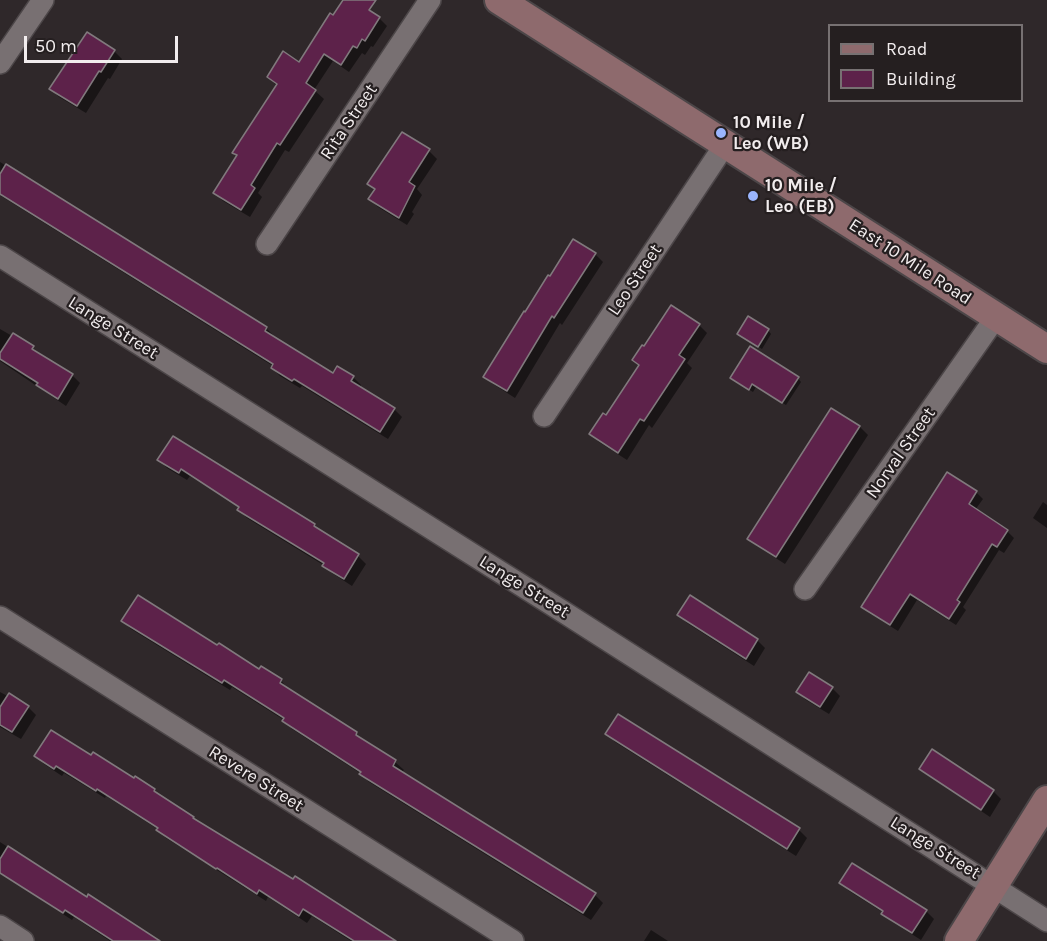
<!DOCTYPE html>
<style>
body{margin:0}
#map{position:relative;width:1047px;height:941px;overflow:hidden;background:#2f282a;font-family:Karla,sans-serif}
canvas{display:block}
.legend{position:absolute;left:828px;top:24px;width:195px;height:78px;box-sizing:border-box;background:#251f20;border:2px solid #777172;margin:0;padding:8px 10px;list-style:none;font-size:18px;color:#f2edee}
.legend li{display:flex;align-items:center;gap:12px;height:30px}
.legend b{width:30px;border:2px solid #777172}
.scale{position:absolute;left:24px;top:36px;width:154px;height:27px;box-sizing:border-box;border:3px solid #f2edee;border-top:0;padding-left:8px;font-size:18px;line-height:21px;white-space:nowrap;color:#f2edee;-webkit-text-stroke:4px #251f20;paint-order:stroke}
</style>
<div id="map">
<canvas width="1047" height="941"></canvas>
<ul class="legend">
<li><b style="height:8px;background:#8e6a6d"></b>Road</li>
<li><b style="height:16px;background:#5d224a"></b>Building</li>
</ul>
<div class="scale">50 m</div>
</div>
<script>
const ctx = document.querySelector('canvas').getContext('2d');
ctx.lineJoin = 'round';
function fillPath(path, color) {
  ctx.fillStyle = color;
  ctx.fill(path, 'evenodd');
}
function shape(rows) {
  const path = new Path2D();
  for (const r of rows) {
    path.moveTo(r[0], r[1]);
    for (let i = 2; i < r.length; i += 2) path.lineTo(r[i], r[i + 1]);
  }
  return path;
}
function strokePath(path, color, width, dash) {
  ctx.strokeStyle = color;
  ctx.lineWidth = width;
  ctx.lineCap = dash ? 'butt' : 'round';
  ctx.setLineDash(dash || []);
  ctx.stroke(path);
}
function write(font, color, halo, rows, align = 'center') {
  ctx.font = font + ' Karla,sans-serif';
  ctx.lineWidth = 4.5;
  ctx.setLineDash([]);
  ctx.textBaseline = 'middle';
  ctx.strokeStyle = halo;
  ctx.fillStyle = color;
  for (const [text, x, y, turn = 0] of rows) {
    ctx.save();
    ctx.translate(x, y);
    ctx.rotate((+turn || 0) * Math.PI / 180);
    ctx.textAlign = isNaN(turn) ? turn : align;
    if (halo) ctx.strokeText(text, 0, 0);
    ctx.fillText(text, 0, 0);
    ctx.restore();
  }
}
const shadow = shape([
 [345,0,350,0,379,18,387,26,373,47,371,46,365,55,362,53,349,72,333,61,314,90,324,99,289,152,285,150,258,193,262,197,250,217,223,201,215,193,238,156,234,152,277,86,268,77,300,64],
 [114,51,122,59,110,79,108,78,86,113,59,97,51,89],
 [429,151,437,159,417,189,422,195,412,212,414,214,407,225,378,207,370,199,375,190,369,183],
 [0,162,266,328,274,336,273,338,333,375,353,377,361,385,360,388,394,409,402,417,388,439,302,386,300,388,280,376,272,368,273,366,1,196],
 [595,254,603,262,562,325,560,323,515,398,493,384,485,376,526,314],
 [699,325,707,333,687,363,692,368,652,428,649,425,627,460,599,442,591,434,607,417,640,366,634,360],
 [0,329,33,348,41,356,72,375,80,383,66,406,0,361],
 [768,330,771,334,762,349,743,337],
 [798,378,801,382,786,405,756,387,753,392,735,381],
 [831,410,860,427,868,435,785,564,757,546,749,538],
 [173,438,314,525,322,533,358,556,366,564,352,586,332,573,325,566,247,518,239,510,240,508,190,476,187,480,167,468,159,460],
 [976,492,983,499,975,510,1007,531,1014,538,1004,553,999,550,963,607,966,610,956,625,917,600,898,631,869,613,863,606],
 [1043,502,1047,505,1047,528,1033,518],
 [679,615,757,640,765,648,754,666,687,623],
 [123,621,281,680,288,690,356,734,365,742,395,762,404,770,401,773,595,895,603,903,591,920,369,782,360,773,292,729,284,720,232,687,230,690,131,629],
 [832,688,840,696,829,714,806,700,798,692],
 [0,692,28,707,36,715,21,739,0,727],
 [619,716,799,830,807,838,796,856,615,742,607,734],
 [36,756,134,780,154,790,163,798,193,818,394,941,351,941,312,916,307,923,268,897,266,901,166,838,159,830,106,796,105,798,64,773,62,776,44,764],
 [921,768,993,791,1001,799,990,817,929,776],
 [0,842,87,899,158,941,110,941,74,917,72,920,0,873],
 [841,883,926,911,934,919,921,940,891,921,884,913,849,891],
 [651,930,668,941,644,941]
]);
const building = shape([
 [343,0,376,0,369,10,380,17,365,41,362,39,357,48,353,46,341,65,324,54,306,83,316,90,280,145,277,143,251,185,255,188,241,210,213,193,237,155,232,153,277,84,267,77,283,51,299,62,330,13,333,15,343,0],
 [87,32,115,50,101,72,99,71,77,106,49,89,87,32],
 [402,132,430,149,409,182,415,186,399,218,368,199,375,189,367,184,402,132],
 [6,164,267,327,265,331,333,373,337,366,354,376,351,381,395,408,380,432,294,379,292,381,271,368,273,364,0,194,0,174,6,164],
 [573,239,596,253,554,318,552,316,507,391,483,377,524,311,525,312,548,275,550,276,573,239],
 [671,305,700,324,679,355,685,359,644,421,640,419,618,453,589,434,603,413,606,415,639,365,632,360,642,345,644,346,671,305],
 [748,316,769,329,758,347,737,334,748,316],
 [13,333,34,346,32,349,73,374,58,399,36,385,38,383,0,359,0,353,13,333],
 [750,346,799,377,782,403,752,384,749,390,730,378,750,346],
 [831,408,860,426,776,557,747,539,831,408],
 [173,436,315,524,314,526,359,554,344,579,322,566,324,563,237,510,239,507,181,469,179,473,157,460,173,436],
 [947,472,977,491,969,504,1008,530,997,547,992,544,957,600,960,602,949,619,910,594,890,625,861,607,947,472],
 [138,595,217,645,219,643,259,669,261,666,282,679,280,683,357,732,356,735,396,760,393,766,596,893,583,913,359,774,361,772,282,721,284,718,224,680,222,683,121,621,138,595],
 [690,595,758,639,746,659,677,615,690,595],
 [809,672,833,687,820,707,796,692,809,672],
 [9,693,29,706,12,732,0,725,0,707,9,693],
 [618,714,800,828,787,849,605,734,618,714],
 [51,730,91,755,93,752,134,778,135,776,155,789,154,791,194,817,193,818,293,879,295,876,396,941,354,941,303,909,299,916,259,890,257,894,217,868,216,869,156,830,158,828,97,789,96,791,56,766,54,769,34,756,51,730],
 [932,749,994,790,981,810,919,769,932,749],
 [8,846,87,897,88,894,160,941,113,941,65,910,63,913,33,894,0,873,0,859,8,846],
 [852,863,927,910,912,933,881,914,883,911,839,883,852,863]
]);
const street = shape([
 [0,63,43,0],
 [267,244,430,0],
 [0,256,562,611,1047,921],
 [544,416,726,143],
 [805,589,996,317],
 [0,617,513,941],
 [0,926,23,941]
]);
const secondary = shape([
 [499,0,1047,349],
 [959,941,1047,800]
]);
const markers = [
 [721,133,6,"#9ab5fd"],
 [753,196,6,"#9ab5fd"]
];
const streetNames = [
 ["Rita Street",349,122,-56],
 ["East 10 Mile Road",910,262,33],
 ["Leo Street",635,280,-56],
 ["Lange Street",113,328,32],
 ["Norval Street",901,453,-55],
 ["Lange Street",524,587,32],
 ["Revere Street",256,779,32],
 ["Lange Street",935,848,32]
];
const poiNames = [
 ["10 Mile /",733,123],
 ["Leo (WB)",733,144],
 ["10 Mile /",765,186],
 ["Leo (EB)",765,207]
];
fillPath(shadow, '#0007');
fillPath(building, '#5d224a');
strokePath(building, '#81797d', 1.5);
strokePath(street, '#4c4648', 24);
strokePath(secondary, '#4c4648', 32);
strokePath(street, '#787072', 21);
strokePath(secondary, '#8e6a6d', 28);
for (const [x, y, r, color] of markers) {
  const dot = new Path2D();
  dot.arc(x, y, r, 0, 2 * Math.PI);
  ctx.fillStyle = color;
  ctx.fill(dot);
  strokePath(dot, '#251f20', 2);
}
write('18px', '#f2edee', '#251f20', streetNames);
write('bold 18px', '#f2edee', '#251f20', poiNames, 'left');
</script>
